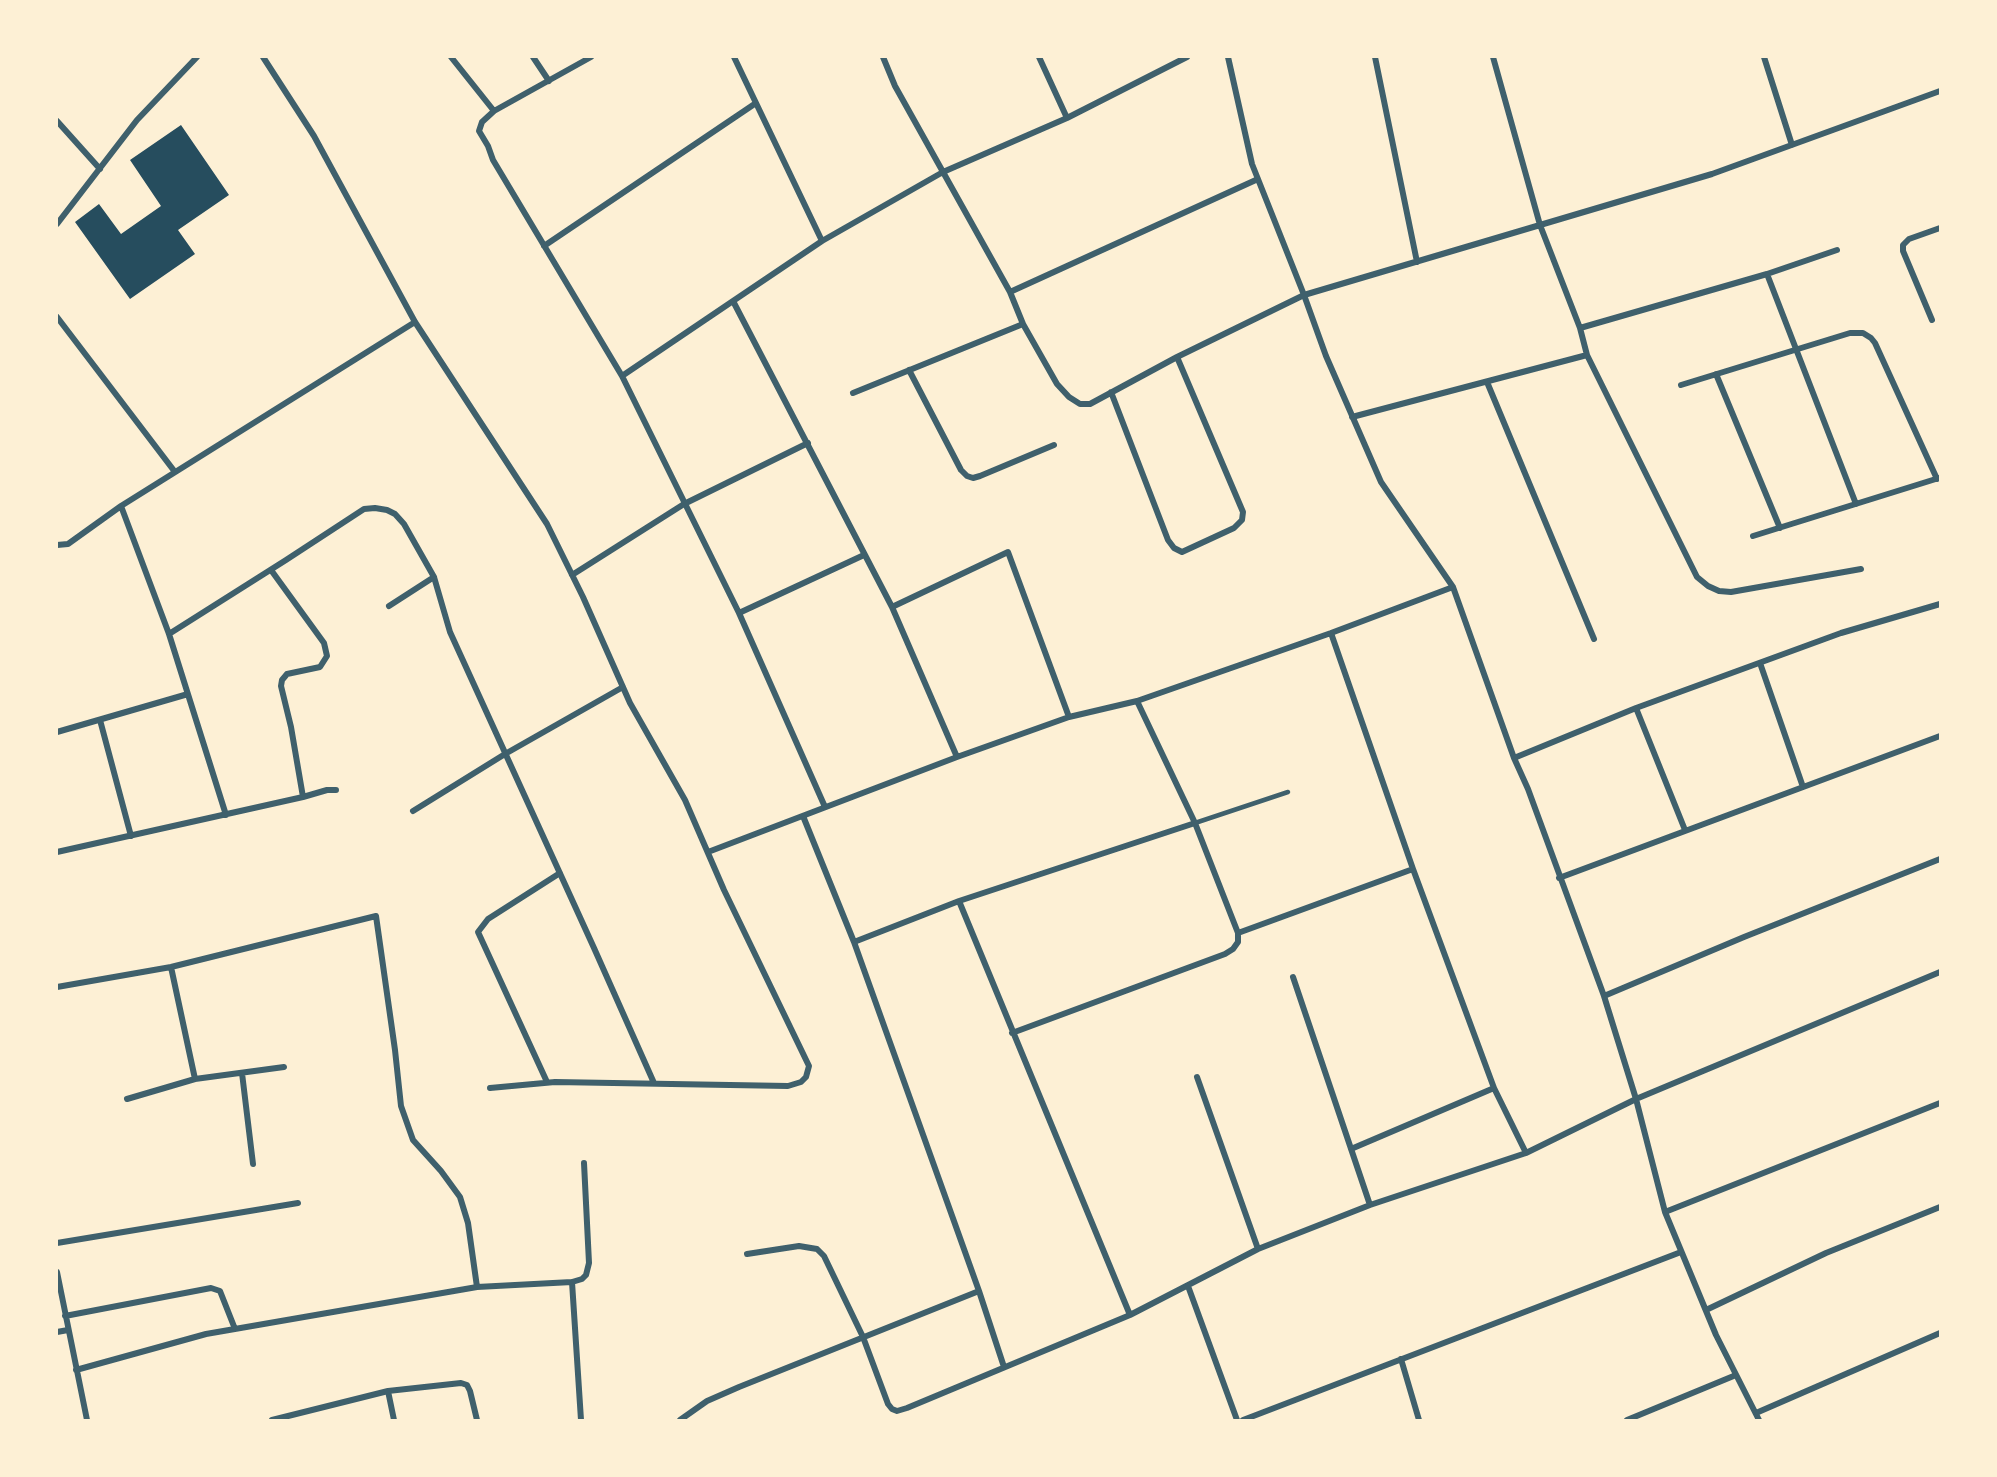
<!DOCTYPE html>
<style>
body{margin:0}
#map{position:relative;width:1997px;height:1477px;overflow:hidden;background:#fdf0d5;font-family:Arial,sans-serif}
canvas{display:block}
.frame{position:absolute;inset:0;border:58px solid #fdf0d5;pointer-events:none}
</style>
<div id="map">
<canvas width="1997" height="1477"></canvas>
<div class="frame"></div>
</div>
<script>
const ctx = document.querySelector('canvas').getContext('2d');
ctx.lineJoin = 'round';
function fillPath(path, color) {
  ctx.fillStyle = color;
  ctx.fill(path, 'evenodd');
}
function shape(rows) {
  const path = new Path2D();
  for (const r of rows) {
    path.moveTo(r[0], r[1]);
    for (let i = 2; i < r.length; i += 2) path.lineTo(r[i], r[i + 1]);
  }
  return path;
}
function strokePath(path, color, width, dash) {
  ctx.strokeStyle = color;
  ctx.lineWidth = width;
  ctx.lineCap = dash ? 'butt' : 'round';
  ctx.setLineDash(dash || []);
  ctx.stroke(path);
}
const building = shape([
 [181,125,229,195,178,230,195,254,130,299,75,222,99,204,121,234,161,206,130,160]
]);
const service = shape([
 [1195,823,1288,792]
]);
const minor = shape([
 [263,57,314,136,415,322,547,524,583,597,630,703,685,800,724,890,809,1066,806,1077,801,1082,788,1086,555,1082,490,1088],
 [451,57,494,111,482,122,479,131,488,146,493,160,622,376,739,613,825,807],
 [533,57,549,81],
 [734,57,822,241],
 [883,57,895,86,1010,292,1023,324,1057,384,1069,397,1080,404,1090,404,1177,357,1304,295,1252,164,1228,57],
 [1039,57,1067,118,943,172,822,241,733,301,892,607,1008,552,1069,717],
 [1375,57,1417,262],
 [1493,57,1540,225,1580,328,1587,355,1697,577,1708,586,1719,591,1731,592,1861,569],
 [1764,57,1792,145],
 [494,111,591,57],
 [1067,118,1187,57],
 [57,121,100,169],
 [57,224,137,120,197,57],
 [544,246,756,103],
 [1767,274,1856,504],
 [1010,292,1258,179],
 [57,317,175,472],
 [1932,320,1903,251,1903,245,1909,239,1940,228],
 [1580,328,1767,274,1837,250],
 [909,370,961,470,967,476,973,478,980,476,1054,445],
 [1716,374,1780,528],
 [622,376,733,301],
 [1487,382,1594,639],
 [1681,385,1850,333,1863,333,1871,338,1875,343,1937,479],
 [1111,392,1168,540,1174,548,1182,552,1234,528,1242,520,1243,512,1177,357],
 [853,393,1023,324],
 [1352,417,1587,355],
 [121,506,415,322],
 [1753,536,1939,478],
 [57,545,68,544,121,506,169,634,226,815],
 [271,570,324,643,327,656,320,667,287,674,282,680,281,686,291,727,303,797],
 [572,575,684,504,808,443],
 [389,606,434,577],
 [892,607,957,757],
 [739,613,864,555],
 [169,634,286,560,364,509,375,508,387,510,395,514,404,524,434,577,450,632,594,948,654,1083],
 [1760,663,1803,787],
 [1137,701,1195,823],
 [1636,708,1685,830],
 [100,720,131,836],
 [57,732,188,694],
 [1514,758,1636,708,1841,633,1940,604],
 [413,811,505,754,623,687],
 [803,816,854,942,979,1291,1004,1367],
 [57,852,303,797,327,790,336,790],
 [708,852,957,757,1069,717,1137,701,1331,633,1453,587],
 [1559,878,1940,736],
 [959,901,1195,823,1238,933,1238,942,1233,949,1225,954,1012,1033],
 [1238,933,1413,869],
 [854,942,959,901,1130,1315],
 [171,967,195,1079],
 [1293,977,1370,1205],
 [57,987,171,967,376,916,395,1050,401,1106,413,1140,441,1171,460,1197,468,1223,477,1287,572,1282,582,1279,586,1275,589,1263,584,1163],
 [1604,996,1744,937,1940,859],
 [242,1073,253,1164],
 [1197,1077,1258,1249],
 [547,1082,478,932,488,919,560,873],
 [127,1099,195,1079,284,1067],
 [1351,1149,1494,1088],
 [1526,1153,1636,1099,1940,972],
 [1665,1212,1940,1103],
 [57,1243,298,1203],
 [747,1254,799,1246,817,1249,824,1256,863,1337,888,1404,892,1409,897,1411,907,1408,1130,1315,1258,1249,1370,1205,1526,1153,1494,1088,1413,869,1331,633],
 [57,1272,87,1420],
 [572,1282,581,1420],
 [1188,1286,1237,1420],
 [1706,1310,1826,1253,1940,1207],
 [65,1316,211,1288,220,1291,235,1329],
 [57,1332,68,1330],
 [1401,1359,1419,1420],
 [76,1370,206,1334,477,1287],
 [388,1391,461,1383,467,1385,470,1391,477,1420],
 [1756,1413,1940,1333],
 [272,1420,388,1391,394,1420],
 [680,1420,707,1401,739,1387,979,1291],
 [1243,1420,1681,1252],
 [1627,1420,1736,1375],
 [1759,1420,1716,1335,1665,1212,1636,1099,1604,996,1528,789,1514,758,1453,587,1381,482,1326,356,1304,295,1712,174,1940,91]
]);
fillPath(building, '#264d5e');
strokePath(service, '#3f606c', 4.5);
strokePath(minor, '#3f606c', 6);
</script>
